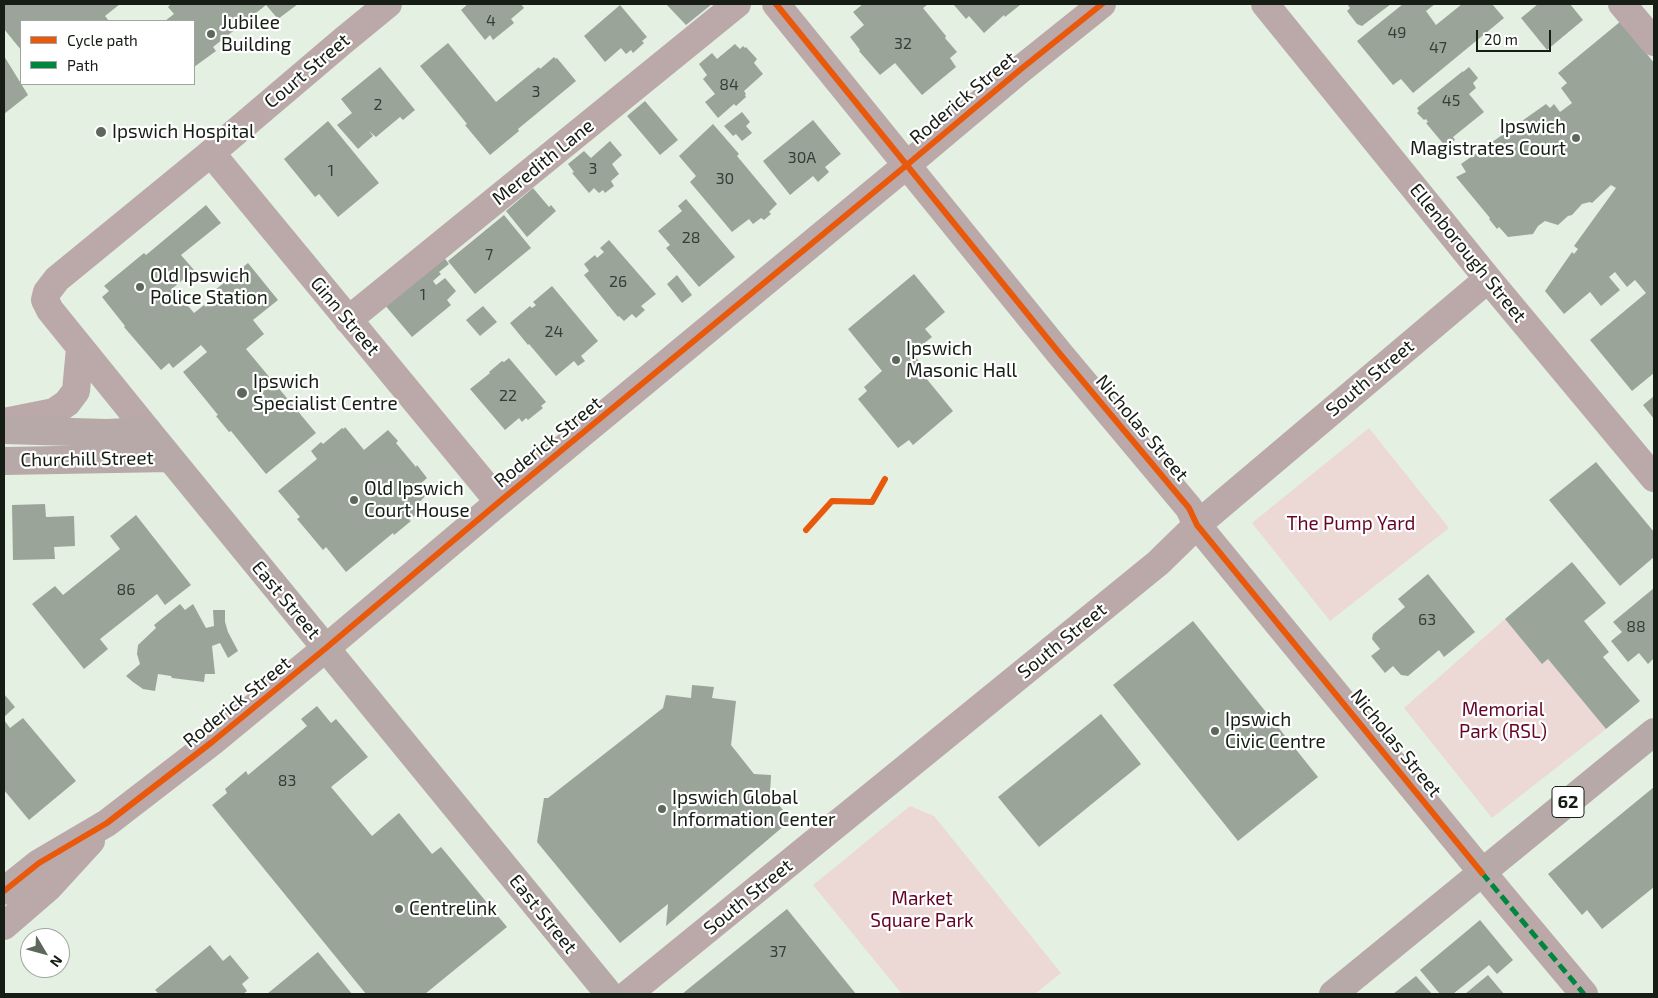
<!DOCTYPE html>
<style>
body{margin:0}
#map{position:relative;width:1658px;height:998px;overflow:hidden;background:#e4f0e2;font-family:"Exo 2",sans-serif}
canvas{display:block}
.frame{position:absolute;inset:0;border:5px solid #151d14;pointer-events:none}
.legend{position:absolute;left:20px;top:20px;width:175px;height:65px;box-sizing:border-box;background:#fff;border:1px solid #a1a5a1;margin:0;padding:6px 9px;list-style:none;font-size:15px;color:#151d14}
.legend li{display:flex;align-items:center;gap:10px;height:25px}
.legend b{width:25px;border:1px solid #a1a5a1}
.north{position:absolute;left:20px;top:928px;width:50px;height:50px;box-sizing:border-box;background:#fff;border:1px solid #a1a5a1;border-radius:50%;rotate:127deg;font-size:14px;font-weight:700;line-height:20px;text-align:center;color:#151d14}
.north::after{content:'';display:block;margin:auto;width:18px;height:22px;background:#5d675c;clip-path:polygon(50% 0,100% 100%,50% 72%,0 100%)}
.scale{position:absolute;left:1476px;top:30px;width:75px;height:22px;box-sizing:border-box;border:2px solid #151d14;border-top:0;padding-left:6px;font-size:15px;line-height:18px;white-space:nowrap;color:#151d14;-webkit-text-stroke:4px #fff;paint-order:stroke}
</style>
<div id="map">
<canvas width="1658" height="998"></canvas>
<div class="frame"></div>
<ul class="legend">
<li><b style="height:6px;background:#e8590c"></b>Cycle path</li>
<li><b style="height:6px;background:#00873e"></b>Path</li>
</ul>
<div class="north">N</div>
<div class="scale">20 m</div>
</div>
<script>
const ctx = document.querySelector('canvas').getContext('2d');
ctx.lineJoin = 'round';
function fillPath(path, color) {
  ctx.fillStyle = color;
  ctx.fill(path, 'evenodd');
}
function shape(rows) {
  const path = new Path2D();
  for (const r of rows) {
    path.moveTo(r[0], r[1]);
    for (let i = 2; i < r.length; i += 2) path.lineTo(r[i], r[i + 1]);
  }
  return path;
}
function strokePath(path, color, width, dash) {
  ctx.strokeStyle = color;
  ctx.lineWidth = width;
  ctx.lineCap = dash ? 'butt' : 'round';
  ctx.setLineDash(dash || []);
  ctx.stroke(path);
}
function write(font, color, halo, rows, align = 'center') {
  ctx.font = font + ' "Exo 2",sans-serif';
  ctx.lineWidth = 4.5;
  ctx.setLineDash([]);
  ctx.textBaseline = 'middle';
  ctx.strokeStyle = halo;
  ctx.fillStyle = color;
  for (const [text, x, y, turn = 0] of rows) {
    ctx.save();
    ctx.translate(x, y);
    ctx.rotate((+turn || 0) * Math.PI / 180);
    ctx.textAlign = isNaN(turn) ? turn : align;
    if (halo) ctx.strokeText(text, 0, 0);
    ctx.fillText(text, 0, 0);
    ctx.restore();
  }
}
const green = shape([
 [1369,428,1449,528,1330,621,1252,523],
 [1505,619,1542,663,1548,659,1606,729,1492,818,1404,708],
 [910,806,934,816,1061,973,1035,994,902,994,813,885]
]);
const building = shape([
 [4,4,120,4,105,16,109,21,21,21,21,50,4,29],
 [171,4,298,4,278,19,266,5,213,47,216,51,194,67,194,21,165,21,174,14,168,7],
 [468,4,521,4,524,8,511,19,514,23,493,40,490,35,485,40,461,10],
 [666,4,712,4,686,25],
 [863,4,925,4,927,5,923,8,946,36,945,38,957,52,950,58,956,67,922,95,895,63,880,75,859,51,860,50,850,37,864,25,853,12],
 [956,4,1018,4,1020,5,1005,17,1004,15,984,33,969,16,966,19,954,5],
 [1347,4,1391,4,1362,26,1357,24,1347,11,1350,8],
 [1403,4,1435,4,1426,11,1436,25,1462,4,1492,4,1504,18,1413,93,1401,79,1393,85,1357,41],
 [1538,4,1570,4,1583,20,1547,50,1521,18],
 [620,5,647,37,642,41,644,43,633,53,631,50,626,54,621,48,605,62,584,36],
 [1621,21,1654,63,1654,373,1632,391,1590,340,1646,293,1635,280,1627,287,1615,272,1609,277,1620,290,1601,306,1590,292,1564,314,1545,291,1572,252,1574,254,1578,249,1574,246,1616,188,1611,185,1592,203,1590,202,1582,204,1572,215,1568,216,1558,225,1545,221,1538,226,1533,234,1508,237,1499,227,1497,229,1489,219,1490,218,1456,177,1466,172,1461,164,1546,104,1550,108,1554,104,1560,112,1572,103,1561,88,1567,83,1558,73],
 [448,43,496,102,539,67,540,69,554,57,556,59,557,58,576,81,518,129,519,131,490,155,465,125,467,124,420,66],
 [735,44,740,49,743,46,745,48,746,47,757,59,754,63,763,74,744,91,746,94,745,95,746,97,736,106,734,104,718,118,705,102,715,94,703,79,707,75,699,64,712,53,717,59],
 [4,56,28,95,4,114],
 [380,67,415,110,403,120,400,117,376,137,369,131,373,136,358,149,337,125,352,113,341,99],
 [1469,67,1478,78,1473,83,1476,88,1469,94,1484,112,1453,137,1455,140,1446,147,1426,123,1428,122,1426,119,1424,120,1417,113,1419,111,1417,108,1463,71,1463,72],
 [645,101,678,140,660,155,627,116],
 [742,112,750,122,746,126,752,133,742,141,736,134,733,136,724,126],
 [813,120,841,154,825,167,829,172,818,182,813,176,790,195,763,161],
 [328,121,379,183,338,217,319,194,315,197,284,159],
 [713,124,739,154,737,156,777,204,769,212,771,214,764,220,761,218,753,224,749,219,732,232,690,182,696,176,679,156],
 [610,141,622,155,612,164,619,174,611,181,614,186,605,193,603,190,599,193,594,188,589,193,572,173,574,172,568,164,584,151,591,158],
 [533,188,549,207,551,205,556,211,527,237,506,211],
 [686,199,735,257,699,287,666,248,670,245,658,231,682,211,678,206],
 [206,205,221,223,181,255,194,270,173,288,194,313,204,305,206,307,214,301,209,295,248,263,278,300,253,320,264,334,246,349,316,433,266,474,231,431,229,432,216,416,218,415,183,372,207,352,201,345,173,368,169,363,161,370,124,327,125,326,102,297,109,291,104,286,144,253,146,255],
 [504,215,531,248,475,294,448,261],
 [609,240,656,294,641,306,645,310,636,318,632,314,624,321,619,316,618,317,584,275,589,271,584,264,595,255,597,258,604,252,600,248],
 [442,255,449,264,439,272,441,274,433,281,436,285,445,278,456,291,447,300,451,305,412,337,384,304],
 [914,274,945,312,925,329,932,337,912,353,925,368,921,372,953,411,913,445,909,440,898,448,858,399,867,391,864,387,882,371,848,329],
 [677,275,692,295,682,303,667,284],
 [552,286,598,341,581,356,585,361,578,366,574,361,556,376,529,344,528,345,510,323,530,306,532,308,536,305,533,302],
 [483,306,497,322,480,336,466,320],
 [509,358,546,402,541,406,543,408,528,420,526,418,522,422,519,418,505,430,470,389,490,373,489,372,502,361,504,362],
 [1654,396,1654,419,1643,405],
 [345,427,364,450,388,430,398,441,396,443,416,467,417,465,427,478,418,486,426,495,416,506,420,511,409,520,411,521,394,535,393,533,346,572,326,547,323,550,297,519,300,517,278,491,317,459,311,451,321,442,323,444,342,428,344,429],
 [1596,462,1654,532,1654,557,1620,586,1549,500],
 [45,504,46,517,74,516,75,546,54,547,55,559,13,560,12,505],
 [136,515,191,585,165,605,157,594,100,639,108,649,84,669,32,604,55,586,63,595,120,549,110,536],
 [1572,562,1606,603,1584,621,1609,652,1603,657,1640,701,1606,729,1548,659,1542,664,1505,619],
 [1428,574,1475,632,1444,657,1439,650,1408,676,1401,675,1393,666,1385,673,1371,656,1380,649,1372,639,1373,634,1405,607,1398,599],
 [1654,588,1654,658,1648,664,1639,653,1628,662,1611,641,1622,632,1613,622],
 [180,604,185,610,193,604,206,628,214,626,213,610,225,610,225,622,228,632,238,651,228,658,220,643,212,646,215,674,205,674,204,682,172,678,171,676,158,674,155,691,143,689,133,682,126,676,140,664,137,654,138,645,156,628,154,625],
 [1193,621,1318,777,1238,841,1113,685],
 [692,685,714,687,712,698,736,701,731,745,754,774,771,775,770,794,791,820,666,926,668,904,620,943,537,842,544,798,548,798,663,708,666,695,691,698],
 [4,694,15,707,4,717],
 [317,706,331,723,336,719,368,757,331,787,372,836,399,813,432,854,441,847,507,927,425,994,366,994,212,805,227,793,225,789,246,771,248,775,307,726,301,719],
 [1101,714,1141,764,1039,847,998,797],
 [23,718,76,781,29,820,4,790,4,720,10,728],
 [1654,787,1654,887,1602,929,1587,910,1582,915,1548,874],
 [787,909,856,994,682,994],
 [1480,920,1513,960,1497,974,1489,965,1453,994,1440,994,1420,970],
 [210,945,223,961,230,955,249,978,242,984,247,991,243,994,159,994,155,990],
 [318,952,352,994,267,994],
 [1488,975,1504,994,1465,994],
 [1416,976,1432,994,1393,994]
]);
const minor = shape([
 [776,4,1060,354,1189,508,1197,525,1501,895,1584,994],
 [1265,4,1488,279,1654,478],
 [1622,4,1654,42],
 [211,153,499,502],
 [348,320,737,4],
 [4,422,54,412,67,403,76,391,80,348],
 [148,431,50,310,45,300,47,292,57,279,211,153,344,40,388,4],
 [4,891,39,863,107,823,212,742,326,648,499,502,908,164,1021,69,1102,4],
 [4,926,48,888,91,841],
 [628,994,1158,563,1197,525,1488,279]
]);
const major = shape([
 [4,430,107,433,148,431,609,994],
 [4,461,170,458],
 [1333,994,1654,732]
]);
const quiet = shape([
 [1482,873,1584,994]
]);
const cycleway = shape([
 [776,4,1060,354,1189,508,1197,525,1482,873],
 [806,530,832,501,872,502,885,479],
 [4,891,39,863,107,823,212,742,326,648,499,502,908,164,1021,69,1102,4]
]);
const markers = [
 [211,34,5,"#5d675c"],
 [101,132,6,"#5d675c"],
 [1576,138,5,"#5d675c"],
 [140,287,5,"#5d675c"],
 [896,360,5,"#5d675c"],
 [242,393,6,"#5d675c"],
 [354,500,5,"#5d675c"],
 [1215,731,5,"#5d675c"],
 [662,809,5,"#5d675c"],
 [399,909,5,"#5d675c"]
];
const numberNames = [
 ["4",491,21],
 ["49",1397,33],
 ["32",903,44],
 ["47",1438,48],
 ["84",729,85],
 ["3",536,92],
 ["45",1451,101],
 ["2",378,105],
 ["30A",802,158],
 ["3",593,169],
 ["1",331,171],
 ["30",725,179],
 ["28",691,238],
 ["7",489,255],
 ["26",618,282],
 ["1",423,295],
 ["24",554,332],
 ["22",508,396],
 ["86",126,590],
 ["63",1427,620],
 ["88",1636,627],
 ["83",287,781],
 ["37",778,952]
];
const shields = [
 [1568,802,32]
];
const shieldNames = [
 ["62",1568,802]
];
const poiNames = [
 ["Jubilee",221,23],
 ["Building",221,45],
 ["Ipswich",1566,127,"right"],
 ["Magistrates Court",1566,149,"right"],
 ["Ipswich Hospital",112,132],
 ["Old Ipswich",150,276],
 ["Police Station",150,298],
 ["Ipswich",906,349],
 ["Masonic Hall",906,371],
 ["Ipswich",253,382],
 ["Specialist Centre",253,404],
 ["Old Ipswich",364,489],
 ["Court House",364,511],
 ["Ipswich",1225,720],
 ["Civic Centre",1225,742],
 ["Ipswich Global",672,798],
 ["Information Center",672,820],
 ["Centrelink",409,909]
];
const streetNames = [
 ["Court Street",307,71,-40],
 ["Roderick Street",963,98,-40],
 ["Meredith Lane",543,162,-39],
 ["Ellenborough Street",1468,253,51],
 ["Ginn Street",345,316,50],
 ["South Street",1370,378,-40],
 ["Nicholas Street",1142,428,50],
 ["Roderick Street",548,442,-39],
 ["Churchill Street",87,459,-1],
 ["East Street",286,600,50],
 ["South Street",1062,641,-39],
 ["Roderick Street",237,702,-39],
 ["Nicholas Street",1396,743,51],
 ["South Street",748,897,-39],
 ["East Street",543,914,51]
];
const parkNames = [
 ["The Pump Yard",1351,524],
 ["Memorial",1503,710],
 ["Park (RSL)",1503,732],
 ["Market",922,899],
 ["Square Park",922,921]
];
fillPath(green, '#ecd9d6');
fillPath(building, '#9ba499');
strokePath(minor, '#bba9aa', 28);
strokePath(major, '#b7a9a7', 28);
strokePath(quiet, '#00873e', 5, [10, 5]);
strokePath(cycleway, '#e8590c', 6);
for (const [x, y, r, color] of markers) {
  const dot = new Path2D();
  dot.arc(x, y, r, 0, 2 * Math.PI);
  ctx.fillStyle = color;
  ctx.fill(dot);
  strokePath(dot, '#fff', 2);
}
write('16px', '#363f35', null, numberNames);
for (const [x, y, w] of shields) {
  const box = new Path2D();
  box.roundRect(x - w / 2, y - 15.5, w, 31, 4);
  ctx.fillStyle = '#fff';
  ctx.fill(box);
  strokePath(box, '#151d14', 1);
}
write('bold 18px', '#151d14', null, shieldNames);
write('19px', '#151d14', '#fff', poiNames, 'left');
write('19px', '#151d14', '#fff', streetNames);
write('19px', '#650526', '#fff', parkNames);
</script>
